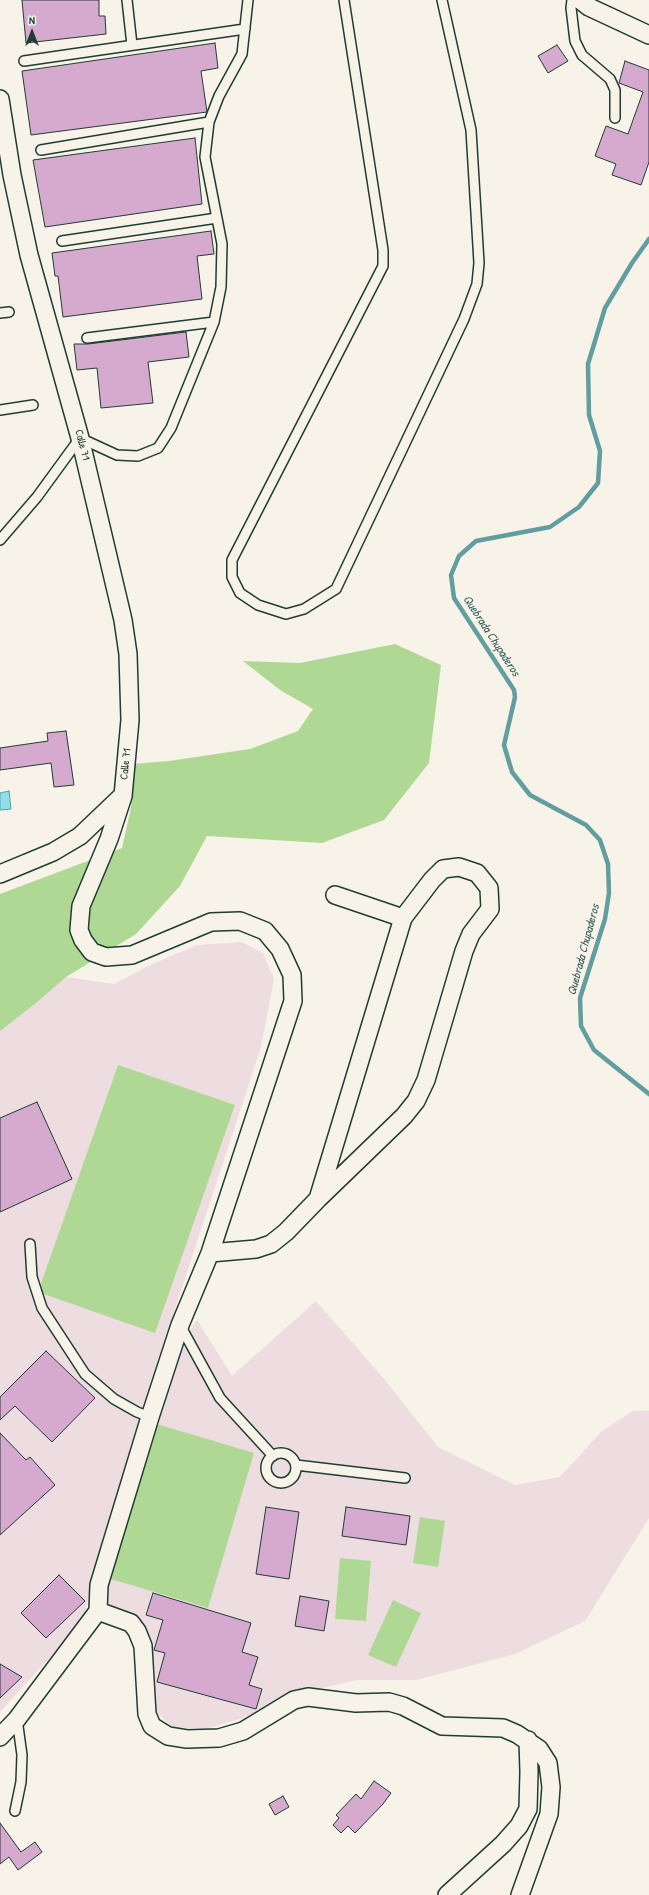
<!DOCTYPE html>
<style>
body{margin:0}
#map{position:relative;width:649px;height:1895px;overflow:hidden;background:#f7f3e8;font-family:"Patrick Hand",sans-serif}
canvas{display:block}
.north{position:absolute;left:12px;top:12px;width:40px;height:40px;-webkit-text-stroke:3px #f7f3e8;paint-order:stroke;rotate:0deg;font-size:11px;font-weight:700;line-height:16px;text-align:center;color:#1f3d34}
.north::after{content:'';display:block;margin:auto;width:14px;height:18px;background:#1f3d34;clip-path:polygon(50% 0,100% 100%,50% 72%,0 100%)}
</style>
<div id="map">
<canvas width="649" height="1895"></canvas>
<div class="north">N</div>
</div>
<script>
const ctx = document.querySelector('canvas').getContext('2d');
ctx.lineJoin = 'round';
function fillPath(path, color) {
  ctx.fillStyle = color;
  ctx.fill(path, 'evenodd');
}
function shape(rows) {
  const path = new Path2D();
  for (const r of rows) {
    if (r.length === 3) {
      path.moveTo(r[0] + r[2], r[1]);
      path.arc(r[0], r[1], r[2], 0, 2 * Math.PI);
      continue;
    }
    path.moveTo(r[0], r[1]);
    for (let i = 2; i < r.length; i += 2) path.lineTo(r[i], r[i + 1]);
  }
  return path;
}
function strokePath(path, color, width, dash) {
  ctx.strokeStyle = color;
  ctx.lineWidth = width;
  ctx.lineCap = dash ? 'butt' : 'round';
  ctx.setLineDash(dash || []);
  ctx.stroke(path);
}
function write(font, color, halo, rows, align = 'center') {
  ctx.font = font + ' "Patrick Hand",sans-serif';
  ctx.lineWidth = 3;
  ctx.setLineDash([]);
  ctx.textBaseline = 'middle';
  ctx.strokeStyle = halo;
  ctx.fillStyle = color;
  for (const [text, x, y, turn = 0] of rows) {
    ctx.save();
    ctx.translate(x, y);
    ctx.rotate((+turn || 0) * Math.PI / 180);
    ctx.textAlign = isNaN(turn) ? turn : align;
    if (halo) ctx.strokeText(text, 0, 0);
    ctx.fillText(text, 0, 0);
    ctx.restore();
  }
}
const built = shape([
 [242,942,263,953,274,979,261,1047,178,1300,92,1578,84,1620,0,1712,0,1010,66,977,114,984,148,966,197,945],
 [316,1301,385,1380,438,1447,515,1485,560,1477,602,1431,633,1411,649,1411,649,1518,585,1621,515,1654,416,1680,356,1680,289,1696,243,1718,205,1729,171,1727,156,1711,154,1656,140,1620,107,1608,106,1575,177,1349,197,1320,232,1376]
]);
const green = shape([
 [395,644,441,665,429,763,384,820,322,843,207,836,180,886,136,934,66,977,36,1003,0,1031,0,894,122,848,131,808,132,764,169,761,250,749,298,731,313,709,280,690,243,661,300,663],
 [118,1065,235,1105,155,1333,38,1292],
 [157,1424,254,1453,208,1608,111,1579],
 [420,1517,445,1521,438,1567,413,1563],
 [340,1558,371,1561,366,1621,335,1619],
 [393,1600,421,1613,396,1667,368,1655]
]);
const water = shape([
 [9,791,11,809,0,810,0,793,9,791]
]);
const stream = shape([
 [649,239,632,263,605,308,588,364,589,415,600,451,598,483,579,507,550,527,476,541,459,556,451,575,454,598,514,690,515,697,504,745,512,772,530,795,586,825,600,840,608,864,609,893,605,919,580,998,581,1026,594,1050,649,1094]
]);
const building = shape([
 [22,0,99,0,99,16,105,16,106,34,26,43,22,0],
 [215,43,218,68,201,71,207,112,31,135,22,71,215,43],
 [557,45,568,61,548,73,538,56,557,45],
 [625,61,649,70,649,162,641,185,612,175,616,164,595,156,606,126,628,134,643,92,619,83,625,61],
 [195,138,202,204,45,227,33,160,195,138],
 [211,231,214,254,197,256,202,299,63,317,58,276,55,276,52,253,211,231],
 [186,332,189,357,148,362,153,403,101,408,97,368,77,370,74,344,88,344,186,332],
 [66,731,74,785,54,787,51,763,0,770,0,748,48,741,47,733,66,731],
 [37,1102,72,1179,0,1212,0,1118,37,1102],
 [46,1351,95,1398,52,1442,15,1406,0,1420,0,1397,46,1351],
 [0,1433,26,1460,30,1457,55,1485,0,1535,0,1433],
 [266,1507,299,1512,289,1579,256,1574,266,1507],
 [346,1507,410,1516,406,1545,342,1536,346,1507],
 [59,1575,85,1601,46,1638,21,1613,59,1575],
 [153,1593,251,1623,242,1652,258,1657,249,1685,262,1689,256,1709,157,1682,165,1653,154,1650,163,1620,146,1615,153,1593],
 [300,1596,329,1601,324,1631,295,1626,300,1596],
 [0,1664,22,1677,0,1698,0,1664],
 [374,1781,391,1793,383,1804,355,1833,348,1826,341,1833,333,1825,339,1818,336,1815,356,1794,361,1799,374,1781],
 [283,1796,289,1807,275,1815,269,1804,283,1796],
 [0,1823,21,1852,35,1842,42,1852,18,1870,9,1857,0,1864,0,1823]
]);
const lane = shape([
 [127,0,132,45],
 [344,0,383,250,383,266,232,560,232,577,240,593,258,605,286,614,304,609,336,589,464,319,477,284,479,263,471,130,442,0],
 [572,0,571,8,575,41,582,55,610,79,615,90,615,118],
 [24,61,245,29],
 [41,150,209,122],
 [62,241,217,218],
 [0,313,9,312],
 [87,338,214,322],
 [0,410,33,405],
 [0,540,37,497,80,438,117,455,138,456,158,448,171,428,214,322,221,287,222,244,205,157,209,122,219,96,242,54,248,0],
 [30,1244,32,1277,42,1308,85,1374,114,1399,137,1412,150,1417],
 [180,1325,220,1398,273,1456],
 [281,1468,15],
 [296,1465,405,1478],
 [15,1811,21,1782,22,1755,17,1719]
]);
const street = shape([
 [580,0,589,7,649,35],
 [0,99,12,175,29,255,80,438,123,620,128,654,130,720,123,796,109,839,81,906,79,930,83,940,92,952,106,957,132,955,211,922,240,921,265,931,280,949,292,975,293,1001,210,1253,180,1325,150,1417,99,1585,98,1611],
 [0,874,53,852,80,836,121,797],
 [335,895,403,918],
 [210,1253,256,1249,271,1244,286,1232,318,1199,404,1116,416,1101,426,1080,464,951,471,934,490,909,489,888,477,873,459,867,443,869,432,880,403,918,318,1199],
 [0,1737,17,1719,98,1611,131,1623,137,1631,143,1646,147,1714,152,1726,168,1736,187,1739,219,1738,243,1731,294,1700,308,1697,356,1703,389,1702,403,1706,442,1726,503,1728,517,1734,539,1749,548,1763,551,1787,549,1814,520,1895],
 [447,1895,503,1844,519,1826,528,1809,529,1772,528,1740]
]);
const streetNames = [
 ["Calle 71",82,445,76],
 ["Calle 71",126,764,-84]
];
const waterNames = [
 ["Quebrada Chupaderos",491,636,57],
 ["Quebrada Chupaderos",584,950,-75]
];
fillPath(built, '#eddde0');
fillPath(green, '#b0d895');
fillPath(water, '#8edfe8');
strokePath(water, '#629ea0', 1);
strokePath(stream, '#629ea0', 4.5);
fillPath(building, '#d5aace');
strokePath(building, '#1f3d34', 1);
strokePath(lane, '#1f3d34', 12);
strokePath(street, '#1f3d34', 20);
strokePath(lane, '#f7f3e8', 9);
strokePath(street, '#f7f3e8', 17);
write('11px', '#1f3d34', '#f7f3e8', streetNames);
write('italic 12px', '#355d58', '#f7f3e8', waterNames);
</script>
